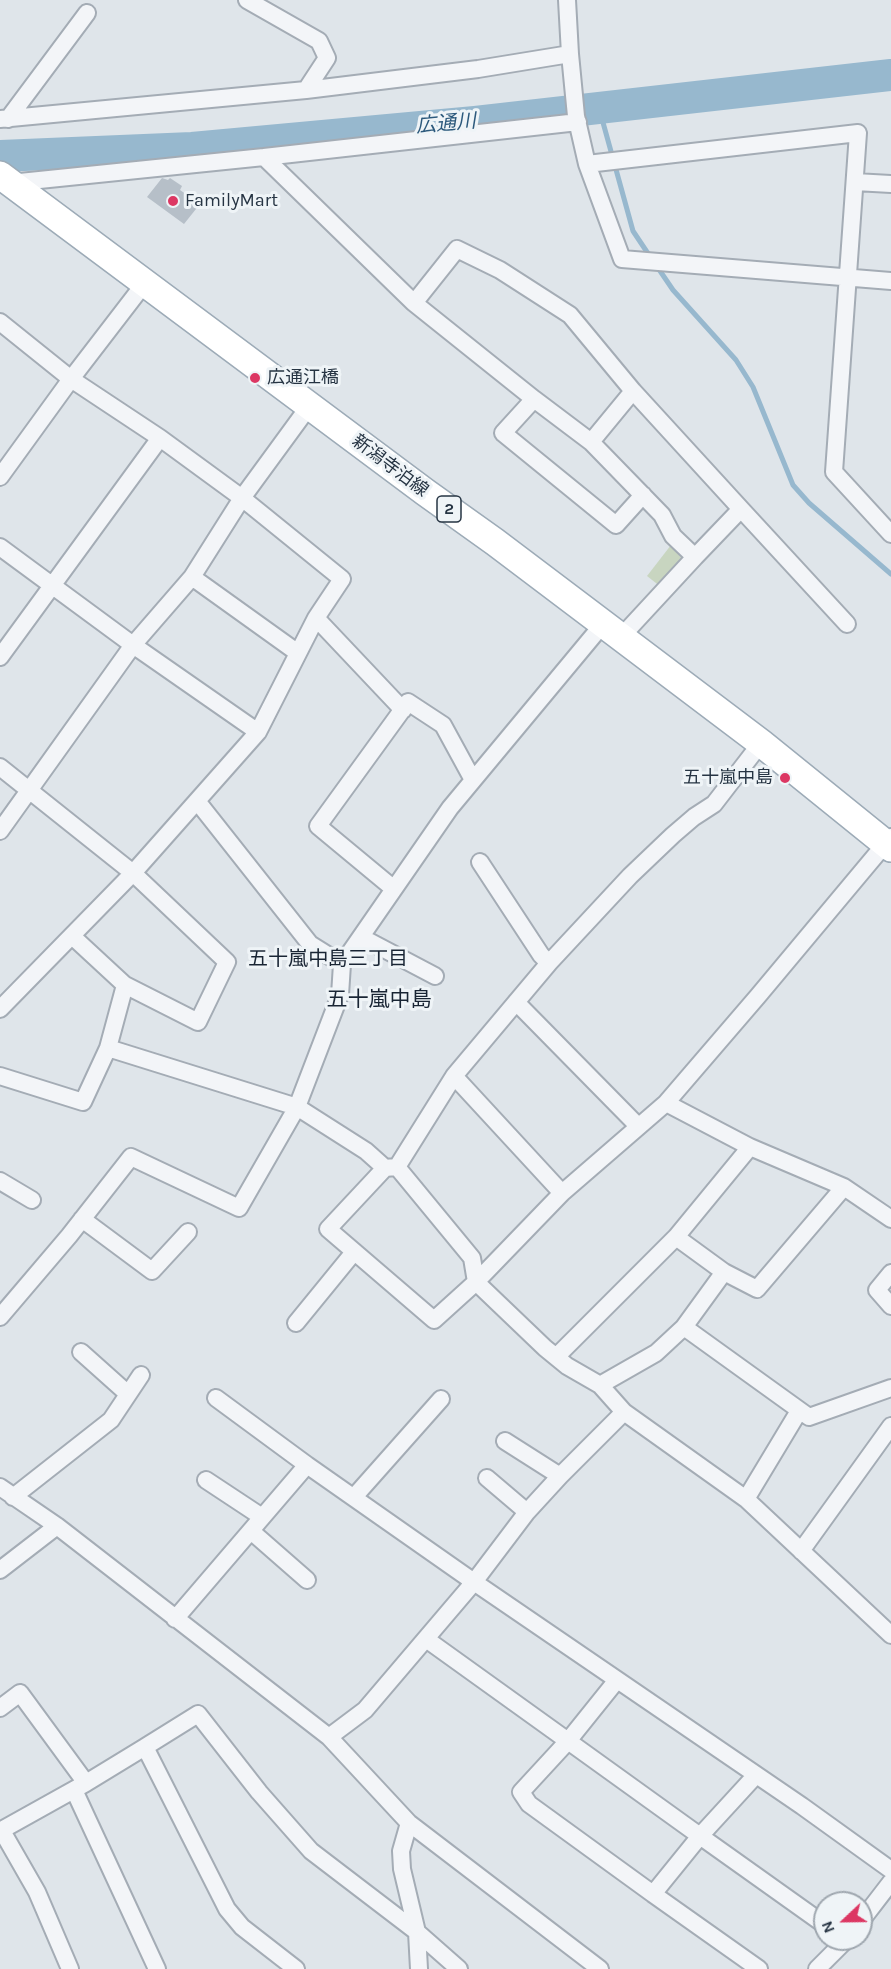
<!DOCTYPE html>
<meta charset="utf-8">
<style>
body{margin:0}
#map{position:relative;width:891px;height:1969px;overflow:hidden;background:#dfe5ea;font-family:Karla,sans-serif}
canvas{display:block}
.north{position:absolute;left:813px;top:1891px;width:60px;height:60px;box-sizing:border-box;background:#eff4f7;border:2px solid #9fa7af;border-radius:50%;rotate:248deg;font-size:16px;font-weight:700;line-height:24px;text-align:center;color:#263443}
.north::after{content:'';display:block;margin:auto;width:21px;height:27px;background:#dc3763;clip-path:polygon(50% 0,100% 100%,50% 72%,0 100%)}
</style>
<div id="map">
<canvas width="891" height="1969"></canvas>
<div class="north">N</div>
</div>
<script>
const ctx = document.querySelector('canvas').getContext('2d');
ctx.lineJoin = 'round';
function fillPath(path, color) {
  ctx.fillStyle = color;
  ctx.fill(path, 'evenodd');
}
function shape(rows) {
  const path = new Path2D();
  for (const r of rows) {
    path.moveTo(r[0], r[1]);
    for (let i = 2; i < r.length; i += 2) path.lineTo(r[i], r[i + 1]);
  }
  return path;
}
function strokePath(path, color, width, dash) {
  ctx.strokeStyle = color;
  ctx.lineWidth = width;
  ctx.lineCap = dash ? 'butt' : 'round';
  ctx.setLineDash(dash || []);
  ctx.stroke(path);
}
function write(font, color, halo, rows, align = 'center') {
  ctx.font = font + ' Karla,"Noto Sans JP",sans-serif';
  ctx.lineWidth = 6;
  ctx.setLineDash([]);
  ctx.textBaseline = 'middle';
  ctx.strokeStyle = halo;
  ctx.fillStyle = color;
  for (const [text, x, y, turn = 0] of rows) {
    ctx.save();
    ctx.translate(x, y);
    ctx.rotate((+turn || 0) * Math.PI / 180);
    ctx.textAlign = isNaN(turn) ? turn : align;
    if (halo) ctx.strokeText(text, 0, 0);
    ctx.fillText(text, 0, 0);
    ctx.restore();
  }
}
const green = shape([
 [671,545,682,559,661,587,647,576]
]);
const stream = shape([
 [599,108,633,231,651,258],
 [656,265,673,290,736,360,753,387,793,485,809,503,891,574]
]);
const river = shape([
 [0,156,192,148,475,122,891,75]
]);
const building = shape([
 [162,178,168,180,170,178,182,186,180,190,200,204,184,224,147,197]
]);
const street = shape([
 [247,0,319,41,327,58,306,90],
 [567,0,570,54,576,116,587,164,622,259,891,281],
 [0,119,306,90,478,69,570,54],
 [8,119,87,13],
 [578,122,264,157,414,303,534,399,591,442,662,515,673,536,695,557,621,637],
 [587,164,858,133,834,472,891,534],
 [855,182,891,184],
 [10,183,264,157],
 [414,303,457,249,500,270,570,315,633,391,591,442],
 [0,322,71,379,160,438,242,498,342,579,316,618,258,732,133,873,0,1009],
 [633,391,741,509,695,557],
 [534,399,503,433,616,525,643,495],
 [0,477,71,379,144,284],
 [741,509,847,624],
 [0,547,133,645,258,732],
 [192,577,242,498,310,405],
 [316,618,403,710],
 [0,657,160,438],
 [0,767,133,873,227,962,198,1022,125,985,108,1048,83,1102,0,1076],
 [0,831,133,645,192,577,298,653],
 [480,862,541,955,549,963],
 [394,889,318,826,408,702,443,725,473,780],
 [72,936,125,985],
 [361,937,435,976],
 [342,964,450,808,603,624],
 [516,1002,638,1126],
 [108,1048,297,1107,366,1151,385,1168,396,1167],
 [454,1076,562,1193],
 [666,1103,750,1147,844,1187,891,1219],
 [397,1167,472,1258,476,1282,545,1348,567,1366,600,1385,624,1412,746,1499,891,1635],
 [397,1167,454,1076,549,963,630,876,673,835,694,817,714,804,761,743],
 [385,1168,328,1229,434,1320,476,1282,562,1193,666,1103,758,996,891,837],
 [0,1181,32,1200],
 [82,1219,152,1271,188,1232],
 [676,1237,724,1272],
 [891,1273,877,1290,891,1306],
 [0,1317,69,1236,131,1157,239,1208,297,1107,340,995,342,964,310,944,197,801],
 [296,1323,354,1252],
 [684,1327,809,1417,891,1388],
 [81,1352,128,1394],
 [556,1357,676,1237,750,1147],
 [600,1385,656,1353,684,1327,724,1272,757,1289,844,1187],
 [216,1398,307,1465],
 [505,1441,560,1476],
 [487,1478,527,1512],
 [206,1480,262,1517],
 [0,1487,57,1526,329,1737,409,1823,600,1969],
 [13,1497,111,1420,141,1375],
 [354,1497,441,1399],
 [746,1499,799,1411],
 [251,1531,307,1580],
 [801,1551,891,1426],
 [0,1570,57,1526],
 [175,1619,307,1465,474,1582,802,1806,891,1870],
 [426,1639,568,1741,617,1680],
 [0,1708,20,1693,86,1783],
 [329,1737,365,1710,474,1582,527,1512,560,1476,624,1412],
 [145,1747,198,1714,259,1792,311,1851,417,1932,459,1969],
 [74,1790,157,1969],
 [409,1823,401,1851,402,1869,417,1932,419,1969],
 [0,1831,86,1783,145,1747,227,1909,242,1927,296,1969],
 [2,1831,37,1892,70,1969],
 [653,1894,529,1804,521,1792,568,1741,700,1836,756,1775],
 [861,1921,891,1882],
 [759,1969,653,1894,700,1836,825,1925],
 [817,1969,847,1939]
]);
const primary = shape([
 [0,175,425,492,495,542,761,743,891,848]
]);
const markers = [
 [173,201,6,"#dc3763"],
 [255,378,6,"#dc3763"],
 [785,778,6,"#dc3763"]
];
const shields = [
 [449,509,24]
];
const shieldNames = [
 ["2",449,509]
];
const poiNames = [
 ["FamilyMart",185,201],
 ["広通江橋",267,378],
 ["五十嵐中島",773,778,"right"]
];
const streetNames = [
 ["新潟寺泊線",390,466,37]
];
const waterNames = [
 ["広通川",446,124,-5]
];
const neighbourhoodNames = [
 ["五十嵐中島三丁目",328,959]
];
const quarterNames = [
 ["五十嵐中島",379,1000]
];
fillPath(green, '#c8d5c0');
strokePath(stream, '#97b8ce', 5);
strokePath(river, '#97b8ce', 32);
fillPath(building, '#b6bfc8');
strokePath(street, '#a4acb5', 20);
strokePath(primary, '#9dabb7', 30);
strokePath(street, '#f3f5f8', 16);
strokePath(primary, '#fff', 27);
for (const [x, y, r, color] of markers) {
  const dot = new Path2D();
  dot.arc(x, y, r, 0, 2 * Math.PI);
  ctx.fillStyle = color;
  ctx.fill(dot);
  strokePath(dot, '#eff4f7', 2);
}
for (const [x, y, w] of shields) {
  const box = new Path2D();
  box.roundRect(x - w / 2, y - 13, w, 26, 4.5);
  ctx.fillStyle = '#eff4f7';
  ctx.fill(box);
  strokePath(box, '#263443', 1.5);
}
write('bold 16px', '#263443', null, shieldNames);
write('18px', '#263443', '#eff4f7', poiNames, 'left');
write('18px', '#263443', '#eff4f7', streetNames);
write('italic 20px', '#2c597c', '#eff4f7', waterNames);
write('20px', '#192534', '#eff4f7', neighbourhoodNames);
write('21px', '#192534', '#eff4f7', quarterNames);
</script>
